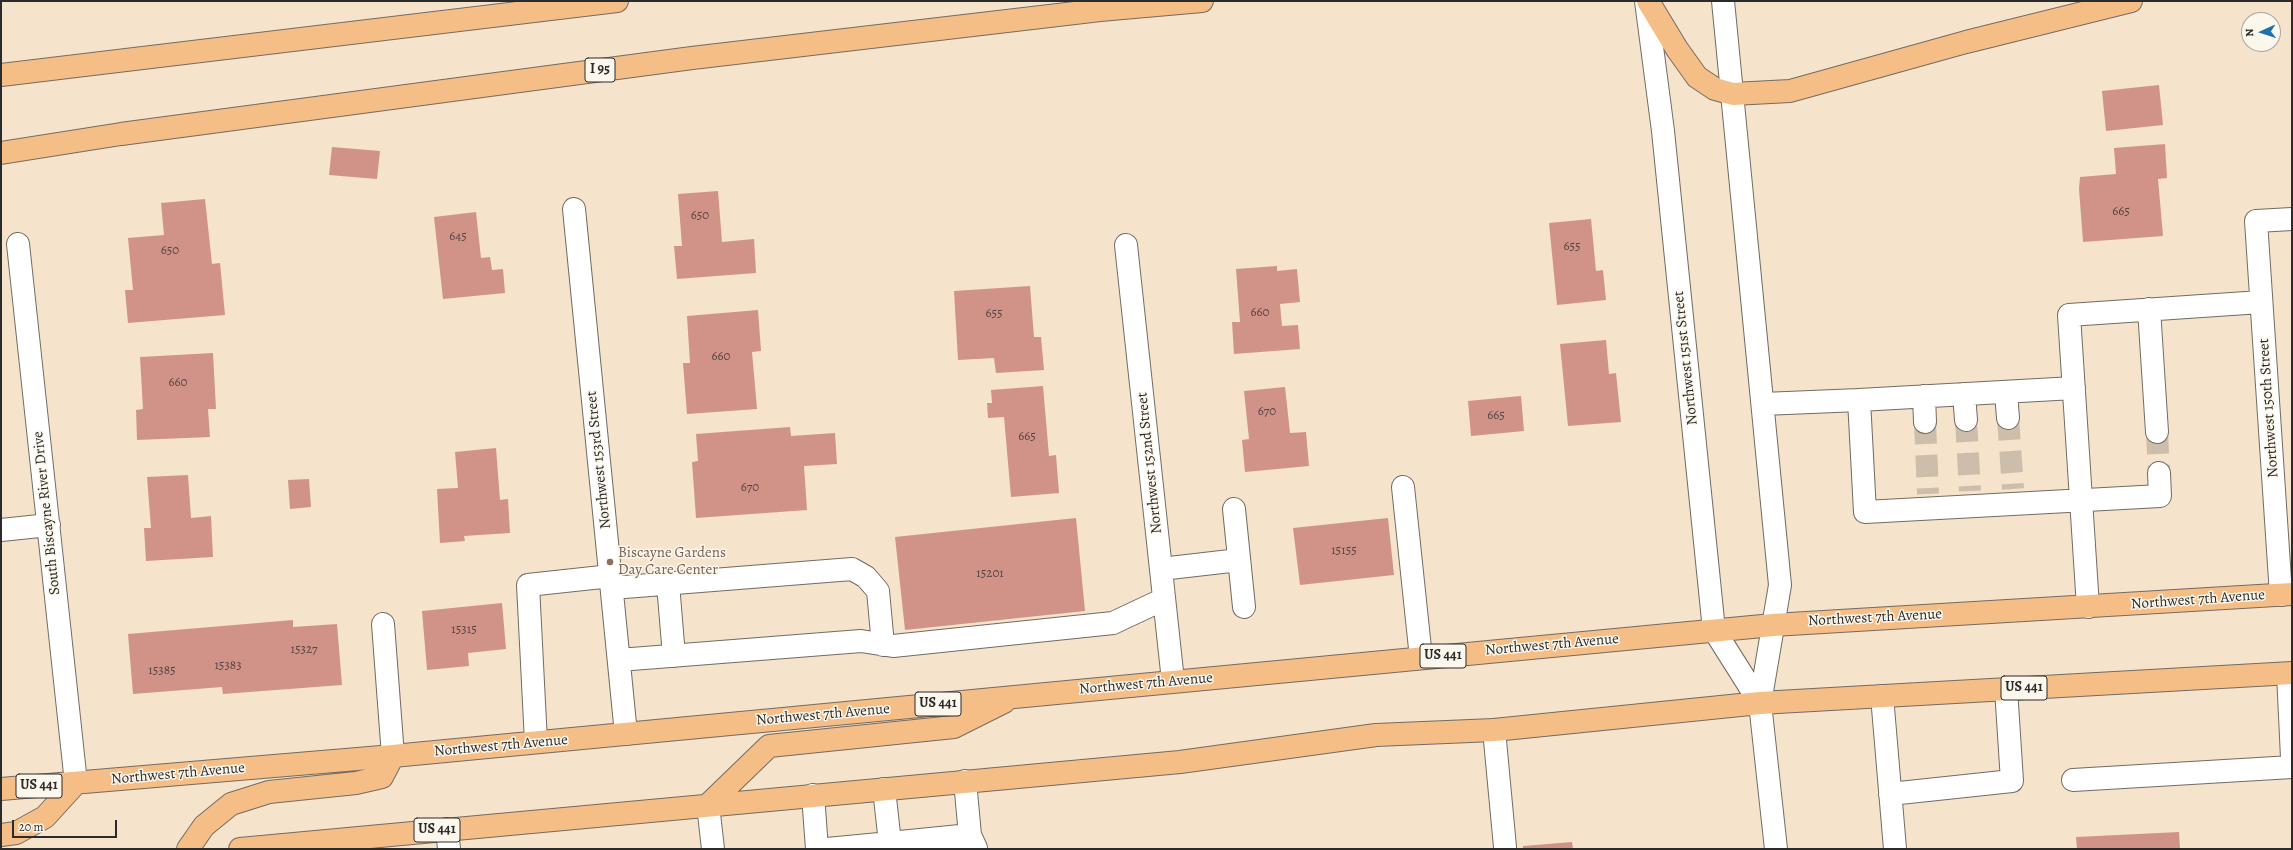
<!DOCTYPE html>
<style>
body{margin:0}
#map{position:relative;width:2293px;height:850px;overflow:hidden;background:#f6e3cc;font-family:Alegreya,serif}
canvas{display:block}
.frame{position:absolute;inset:0;border:2px solid #2b2b2b;pointer-events:none}
.north{position:absolute;left:2241px;top:12px;width:40px;height:40px;box-sizing:border-box;background:#fbf7ec;border:1px solid #a8a59f;border-radius:50%;rotate:267deg;font-size:11px;font-weight:700;line-height:16px;text-align:center;color:#2b2b2b}
.north::after{content:'';display:block;margin:auto;width:14px;height:18px;background:#1f6fb2;clip-path:polygon(50% 0,100% 100%,50% 72%,0 100%)}
.scale{position:absolute;left:12px;top:820px;width:105px;height:18px;box-sizing:border-box;border:2px solid #2b2b2b;border-top:0;padding-left:5px;font-size:12px;line-height:14px;white-space:nowrap;color:#2b2b2b;-webkit-text-stroke:3px #fbf7ec;paint-order:stroke}
</style>
<div id="map">
<canvas width="2293" height="850"></canvas>
<div class="frame"></div>
<div class="north">N</div>
<div class="scale">20 m</div>
</div>
<script>
const ctx = document.querySelector('canvas').getContext('2d');
ctx.lineJoin = 'round';
function fillPath(path, color) {
  ctx.fillStyle = color;
  ctx.fill(path, 'evenodd');
}
function shape(rows) {
  const path = new Path2D();
  for (const r of rows) {
    path.moveTo(r[0], r[1]);
    for (let i = 2; i < r.length; i += 2) path.lineTo(r[i], r[i + 1]);
  }
  return path;
}
function strokePath(path, color, width, dash) {
  ctx.strokeStyle = color;
  ctx.lineWidth = width;
  ctx.lineCap = dash ? 'butt' : 'round';
  ctx.setLineDash(dash || []);
  ctx.stroke(path);
}
function write(font, color, halo, rows, align = 'center') {
  ctx.font = font + ' Alegreya,serif';
  ctx.lineWidth = 3;
  ctx.setLineDash([]);
  ctx.textBaseline = 'middle';
  ctx.strokeStyle = halo;
  ctx.fillStyle = color;
  for (const [text, x, y, turn = 0] of rows) {
    ctx.save();
    ctx.translate(x, y);
    ctx.rotate((+turn || 0) * Math.PI / 180);
    ctx.textAlign = isNaN(turn) ? turn : align;
    if (halo) ctx.strokeText(text, 0, 0);
    ctx.fillText(text, 0, 0);
    ctx.restore();
  }
}
const building = shape([
 [2159,85,2163,125,2106,131,2102,91],
 [2165,144,2167,178,2158,179,2163,236,2083,242,2079,189,2080,177,2116,174,2114,148],
 [332,147,380,151,377,179,329,175],
 [718,191,722,242,754,239,756,273,677,279,674,246,682,246,678,194],
 [205,199,212,264,220,263,225,315,128,323,125,290,133,290,128,238,164,235,161,203],
 [476,212,481,258,490,257,492,270,503,269,505,293,443,299,434,217],
 [1591,219,1596,271,1603,270,1606,300,1557,305,1549,223],
 [1277,266,1277,271,1297,269,1300,302,1280,304,1282,326,1298,325,1300,349,1234,354,1232,322,1240,322,1236,269],
 [1030,286,1034,337,1041,337,1044,370,996,373,994,358,958,360,954,291],
 [758,310,761,351,752,352,757,409,687,414,683,363,690,363,687,316],
 [1606,340,1609,374,1616,373,1621,422,1568,426,1560,344],
 [213,353,216,409,208,409,210,437,137,440,136,410,143,409,140,357],
 [1043,386,1049,456,1056,455,1059,493,1011,497,1004,417,988,418,987,403,992,403,991,390],
 [1285,387,1290,433,1306,432,1309,466,1245,472,1242,440,1249,439,1244,391],
 [1521,396,1524,431,1471,436,1468,401],
 [790,427,791,436,835,433,837,464,804,466,807,510,696,518,692,462,698,461,696,434],
 [496,448,500,500,508,499,510,533,464,536,465,541,440,543,437,489,458,488,455,452],
 [188,475,191,518,211,516,213,557,146,561,144,528,151,528,147,477],
 [309,479,311,507,290,509,288,480],
 [1076,518,1085,611,905,630,895,537],
 [1388,518,1394,575,1300,585,1293,528],
 [502,603,506,649,468,653,469,666,427,670,422,611],
 [293,620,293,627,337,624,342,685,223,694,222,687,133,694,128,634],
 [2179,832,2180,849,2077,849,2076,837],
 [1572,842,1573,849,1523,849,1523,846]
]);
const minorTunnel = shape([
 [2008,418,2013,489],
 [1966,420,1970,491],
 [1925,422,1928,494],
 [2157,432,2159,473]
]);
const minor = shape([
 [1646,1,1663,131,1714,630,1760,703],
 [1723,1,1780,585,1760,703,1776,849],
 [574,209,626,734],
 [18,244,76,783],
 [1126,245,1173,681],
 [2149,309,2157,432],
 [2006,392,2008,418],
 [1964,394,1966,420],
 [1924,396,1925,422],
 [1859,400,2074,388],
 [1763,404,1859,400,1865,512,2160,496,2159,473],
 [1403,487,1421,658],
 [1234,509,1244,607],
 [1,530,49,525],
 [1161,569,1239,560],
 [668,584,674,656],
 [612,588,852,569,866,577,878,591,883,645],
 [2281,595,2256,221,2292,219],
 [2088,607,2069,315,2261,302],
 [383,624,393,756],
 [619,660,861,641,893,646,1113,623,1164,599],
 [2288,674,2292,758],
 [1882,696,1895,849],
 [1494,730,1505,847],
 [536,742,528,585,611,576],
 [2073,780,2292,767],
 [965,781,970,835,976,848],
 [1890,794,2012,781,2006,689],
 [813,795,817,849],
 [708,805,713,849],
 [447,829,449,849],
 [890,843,970,835,964,849],
 [827,849,890,843,884,789]
]);
const major = shape([
 [1,789,393,756,1773,625,2292,594],
 [708,805,769,746,954,727,1004,702],
 [1,835,16,833,45,817,76,783],
 [188,849,204,826,231,804,269,792,356,783,382,777,393,756],
 [240,849,1180,762,1376,735,1494,730,1760,703,2292,673]
]);
const highway = shape([
 [1648,1,1677,49,1697,77,1715,89,1733,94,1790,91,1966,42,2131,1],
 [1,75,617,1],
 [1,153,121,134,692,58,1100,10,1202,1]
]);
const markers = [
 [610,562,4,"#8d6e63"]
];
const numberNames = [
 ["665",2121,212],
 ["650",700,216],
 ["645",458,237],
 ["655",1572,247],
 ["650",170,251],
 ["660",1260,313],
 ["655",994,314],
 ["660",721,357],
 ["660",178,383],
 ["670",1267,412],
 ["665",1496,416],
 ["665",1027,437],
 ["670",750,488],
 ["15155",1344,551],
 ["15201",990,574],
 ["15315",464,630],
 ["15327",304,650],
 ["15383",228,666],
 ["15385",162,671]
];
const shields = [
 [600,70,30],
 [1443,656,46],
 [2024,688,46],
 [938,704,46],
 [39,786,46],
 [437,830,46]
];
const shieldNames = [
 ["I 95",600,70],
 ["US 441",1443,656],
 ["US 441",2024,688],
 ["US 441",938,704],
 ["US 441",39,786],
 ["US 441",437,830]
];
const streetNames = [
 ["Northwest 151st Street",1686,358,-96],
 ["Northwest 150th Street",2269,408,-94],
 ["Northwest 153rd Street",599,460,-96],
 ["Northwest 152nd Street",1150,463,-96],
 ["South Biscayne River Drive",47,513,-96],
 ["Northwest 7th Avenue",2198,600,-4],
 ["Northwest 7th Avenue",1875,618,-3],
 ["Northwest 7th Avenue",1552,645,-5],
 ["Northwest 7th Avenue",1146,684,-5],
 ["Northwest 7th Avenue",823,715,-5],
 ["Northwest 7th Avenue",501,746,-5],
 ["Northwest 7th Avenue",178,774,-5]
];
const educationNames = [
 ["Biscayne Gardens",618,553],
 ["Day Care Center",618,570]
];
fillPath(building, '#d19388');
strokePath(minorTunnel, '#cdbeac', 22, [22, 11]);
strokePath(minor, '#726b63', 24);
strokePath(major, '#726b63', 24);
strokePath(highway, '#726b63', 24);
strokePath(minor, '#fff', 22);
strokePath(major, '#f6be87', 22);
strokePath(highway, '#f6be87', 22);
for (const [x, y, r, color] of markers) {
  const dot = new Path2D();
  dot.arc(x, y, r, 0, 2 * Math.PI);
  ctx.fillStyle = color;
  ctx.fill(dot);
  strokePath(dot, '#fbf7ec', 1.5);
}
write('13px', '#544542', null, numberNames);
for (const [x, y, w] of shields) {
  const box = new Path2D();
  box.roundRect(x - w / 2, y - 12, w, 24, 3);
  ctx.fillStyle = '#fbf7ec';
  ctx.fill(box);
  strokePath(box, '#2b2b2b', 1);
}
write('bold 14px', '#2b2b2b', null, shieldNames);
write('15px', '#2b2b2b', '#fbf7ec', streetNames);
write('15px', '#785e54', '#fbf7ec', educationNames, 'left');
</script>
